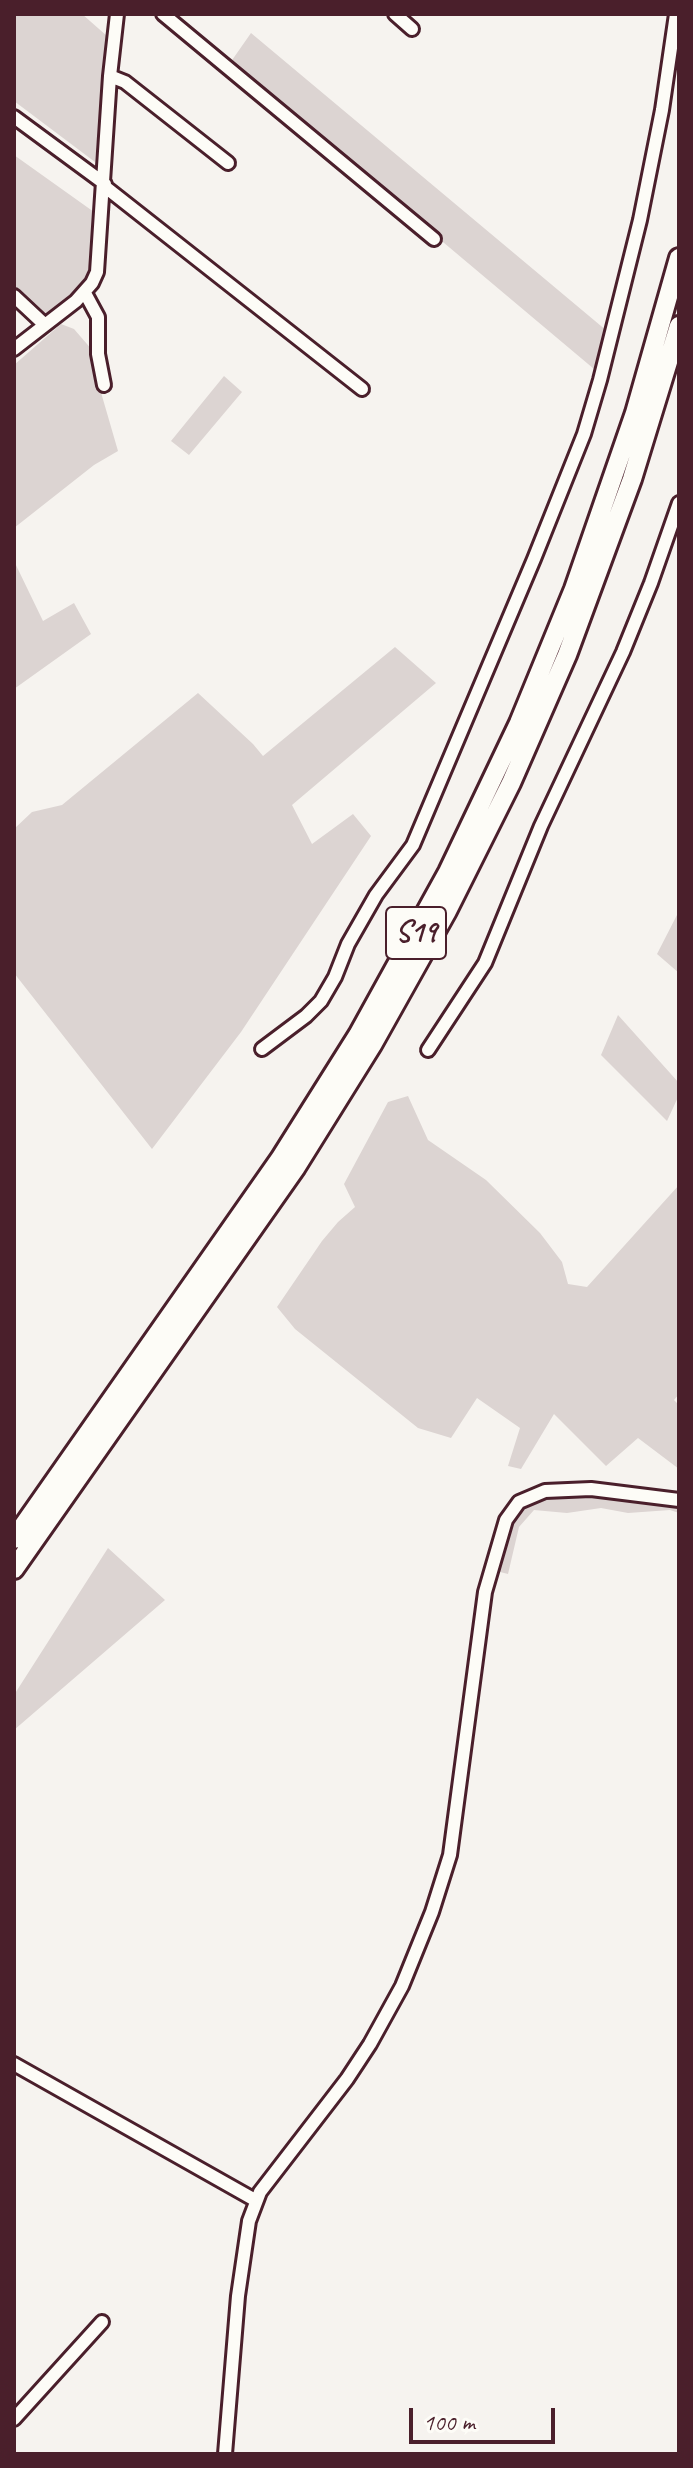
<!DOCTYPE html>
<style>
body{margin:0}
#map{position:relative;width:693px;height:2468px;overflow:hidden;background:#f6f3ef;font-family:Caveat,sans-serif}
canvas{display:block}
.frame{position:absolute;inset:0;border:16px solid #4a1f2b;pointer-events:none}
.scale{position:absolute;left:409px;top:2408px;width:146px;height:36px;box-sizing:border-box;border:4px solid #4a1f2b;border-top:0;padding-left:10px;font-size:24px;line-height:28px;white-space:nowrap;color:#4a1f2b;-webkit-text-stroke:6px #fdfcf7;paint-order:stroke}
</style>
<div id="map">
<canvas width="693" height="2468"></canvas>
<div class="frame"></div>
<div class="scale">100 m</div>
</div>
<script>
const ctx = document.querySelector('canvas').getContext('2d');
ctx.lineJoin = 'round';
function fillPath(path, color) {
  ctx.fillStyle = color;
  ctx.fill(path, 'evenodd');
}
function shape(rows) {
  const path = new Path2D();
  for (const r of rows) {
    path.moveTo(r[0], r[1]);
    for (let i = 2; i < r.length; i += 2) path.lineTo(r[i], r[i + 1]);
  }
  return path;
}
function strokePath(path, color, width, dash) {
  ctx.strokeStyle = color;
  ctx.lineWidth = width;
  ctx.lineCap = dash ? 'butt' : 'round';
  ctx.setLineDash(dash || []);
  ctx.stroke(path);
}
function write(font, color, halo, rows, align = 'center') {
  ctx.font = font + ' Caveat,sans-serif';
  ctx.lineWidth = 8;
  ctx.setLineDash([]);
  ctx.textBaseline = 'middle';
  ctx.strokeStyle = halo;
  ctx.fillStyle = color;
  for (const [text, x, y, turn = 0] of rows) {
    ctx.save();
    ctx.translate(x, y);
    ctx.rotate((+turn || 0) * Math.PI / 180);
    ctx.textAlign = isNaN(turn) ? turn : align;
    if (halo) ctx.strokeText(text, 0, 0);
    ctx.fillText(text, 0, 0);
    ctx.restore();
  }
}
const green = shape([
 [14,14,82,14,107,36,95,162,14,101],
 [251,33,607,331,594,369,230,63],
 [14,155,94,212,92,255,86,277,81,287,45,315,14,289],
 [61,324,74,329,93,351,100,389,118,451,94,465,14,528,14,365],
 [224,376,242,392,189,455,171,441],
 [14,561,43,621,74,603,91,634,14,689],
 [395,647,436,683,292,805,312,844,353,814,371,836,241,1032,152,1149,14,973,14,829,32,812,62,805,198,693,253,744,263,756],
 [678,913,679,914,679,973,657,954],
 [618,1015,679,1083,679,1095,667,1121,601,1055],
 [408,1096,428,1140,486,1180,540,1233,562,1262,568,1284,587,1287,679,1185,679,1394,674,1400,679,1405,679,1469,638,1438,606,1466,554,1414,521,1469,508,1466,520,1428,477,1398,451,1438,418,1428,295,1329,277,1307,322,1241,338,1222,355,1207,344,1184,388,1102],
 [590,1486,679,1493,679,1513,670,1510,628,1513,601,1508,567,1513,534,1510,519,1527,508,1574,496,1571,507,1530,523,1504],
 [108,1548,165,1600,14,1730,14,1695]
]);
const minor = shape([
 [163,14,434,239],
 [395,14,412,29],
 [110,76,125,82,228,163],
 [14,117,105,184],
 [104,186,362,389],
 [85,293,98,317,98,354,104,385],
 [14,296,45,325],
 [14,349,76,301,92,283,97,272,110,76,117,14],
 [262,1049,306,1016,321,1001,335,977,348,944,376,895,413,845,534,559,584,434,600,380,640,220,662,110,676,14],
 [428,1050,485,963,541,826,623,652,651,583,679,503],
 [14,2064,255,2200],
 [14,2419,102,2322],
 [225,2454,238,2296,249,2221,260,2192,347,2079,370,2044,402,1986,432,1912,450,1855,485,1592,506,1520,519,1502,545,1491,591,1489,679,1500]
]);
const highway = shape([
 [14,1539,280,1159,358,1035,448,872,519,723,574,589,635,413,679,258],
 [14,1569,296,1167,372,1045,447,911,511,783,567,655,632,479,679,326]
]);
const shields = [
 [416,933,60]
];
const shieldNames = [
 ["S19",416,933]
];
fillPath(green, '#dcd4d2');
strokePath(minor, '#4a1f2b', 18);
strokePath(highway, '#4a1f2b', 24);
strokePath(minor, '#fdfcf7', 12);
strokePath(highway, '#fdfcf7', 18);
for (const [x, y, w] of shields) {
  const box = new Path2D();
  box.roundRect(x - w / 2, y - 26, w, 52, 6);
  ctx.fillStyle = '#fdfcf7';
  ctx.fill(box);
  strokePath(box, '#4a1f2b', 2);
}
write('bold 30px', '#4a1f2b', null, shieldNames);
</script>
